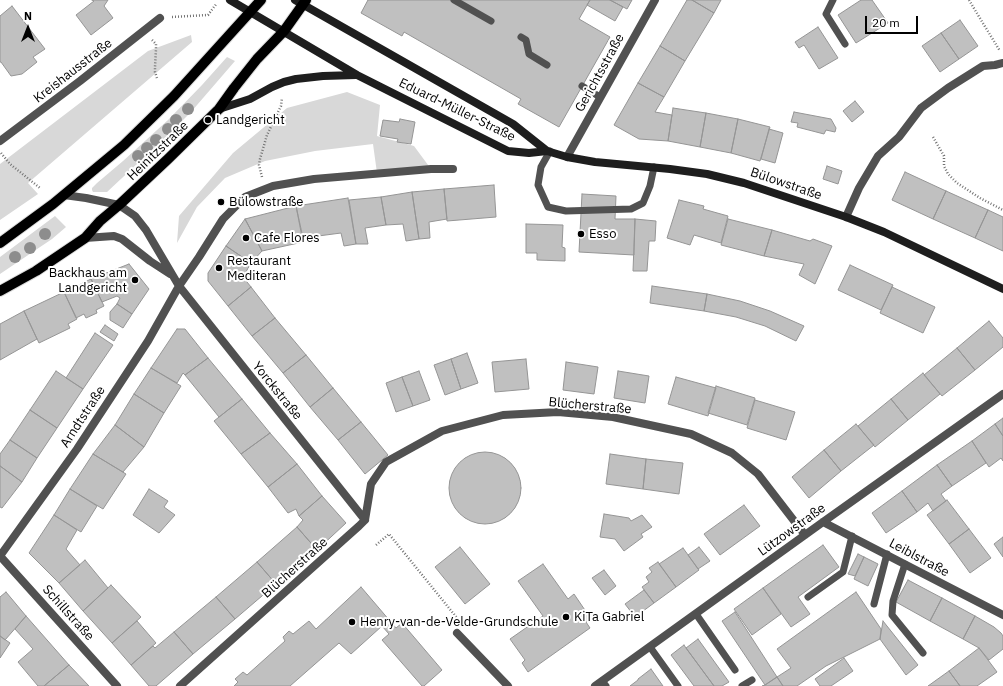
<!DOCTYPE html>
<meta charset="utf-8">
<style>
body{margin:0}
#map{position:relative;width:1003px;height:686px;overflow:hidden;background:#fff;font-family:"IBM Plex Sans",sans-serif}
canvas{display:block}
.north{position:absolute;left:8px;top:8px;width:40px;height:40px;-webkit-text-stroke:3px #fff;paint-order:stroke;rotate:0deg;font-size:11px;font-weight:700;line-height:16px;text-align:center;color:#000}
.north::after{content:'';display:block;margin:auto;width:14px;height:18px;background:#000;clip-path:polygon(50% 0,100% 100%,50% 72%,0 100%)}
.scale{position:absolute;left:865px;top:16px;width:53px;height:18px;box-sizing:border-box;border:2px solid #000;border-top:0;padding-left:5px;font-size:12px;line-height:14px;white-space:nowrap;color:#000;-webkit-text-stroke:3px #fff;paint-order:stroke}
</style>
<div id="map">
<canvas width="1003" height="686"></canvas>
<div class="north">N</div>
<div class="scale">20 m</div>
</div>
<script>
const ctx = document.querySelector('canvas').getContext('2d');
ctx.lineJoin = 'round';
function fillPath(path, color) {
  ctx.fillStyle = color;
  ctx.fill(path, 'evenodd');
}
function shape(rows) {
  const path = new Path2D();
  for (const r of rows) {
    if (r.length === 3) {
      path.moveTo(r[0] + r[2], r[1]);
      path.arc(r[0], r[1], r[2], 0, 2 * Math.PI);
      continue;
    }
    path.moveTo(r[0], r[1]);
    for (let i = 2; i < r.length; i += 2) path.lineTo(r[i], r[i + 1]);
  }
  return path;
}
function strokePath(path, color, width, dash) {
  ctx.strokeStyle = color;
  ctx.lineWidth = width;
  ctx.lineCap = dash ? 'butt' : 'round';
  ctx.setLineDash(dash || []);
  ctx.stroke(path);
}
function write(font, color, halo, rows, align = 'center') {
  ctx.font = font + ' "IBM Plex Sans",sans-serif';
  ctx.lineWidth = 4;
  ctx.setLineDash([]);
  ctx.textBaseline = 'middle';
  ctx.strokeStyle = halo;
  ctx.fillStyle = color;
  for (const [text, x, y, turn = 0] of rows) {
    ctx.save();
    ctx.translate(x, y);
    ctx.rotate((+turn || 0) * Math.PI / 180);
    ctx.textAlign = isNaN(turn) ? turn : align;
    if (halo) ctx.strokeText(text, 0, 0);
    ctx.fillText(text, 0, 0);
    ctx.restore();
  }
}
const green = shape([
 [191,35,192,42,28,183,38,194,0,220,0,164,148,51],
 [227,57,235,61,191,112,166,137,107,192,93,192,92,190,92,188,97,183,123,161,168,120,202,85],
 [347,92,380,105,377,136,414,146,431,169,377,173,373,144,315,151,265,161,225,178,197,207,177,243,179,216,233,153,287,108],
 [55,216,66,227,52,239,0,274,0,257]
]);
const building = shape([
 [92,0,108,0,104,6,113,18,91,35,76,15,94,1,92,0],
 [368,0,590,0,579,19,610,37,559,127,518,104,521,99,404,32,402,36,361,13,368,0],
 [590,0,610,0,623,7,615,21,587,5,590,0],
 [610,0,632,0,627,9,610,0],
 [687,0,692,0,714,13,685,61,660,46,687,0],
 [692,0,721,0,714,13,692,0],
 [861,0,872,0,888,23,856,43,838,15,861,0],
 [12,6,45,49,33,57,37,62,22,74,11,76,1,62,0,62,0,16,12,6],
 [960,20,978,46,959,59,941,33,960,20],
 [818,27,838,58,819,69,804,45,799,48,795,42,818,27],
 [941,33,959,59,940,72,922,46,941,33],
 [660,46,685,61,664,97,638,83,660,46],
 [638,83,664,97,655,112,672,115,668,141,639,139,614,125,638,83],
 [855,101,864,112,852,122,843,111,855,101],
 [673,108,706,113,700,147,668,141,673,108],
 [794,112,831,119,836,128,835,132,826,130,824,134,797,127,798,123,791,122,794,112],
 [706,113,738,119,731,153,700,147,706,113],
 [400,119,415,122,411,144,397,142,398,139,380,136,383,120,399,122,400,119],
 [738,119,770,127,760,161,731,153,738,119],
 [769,129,783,133,775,163,761,159,769,129],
 [827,166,842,171,838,184,823,179,827,166],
 [905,172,946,191,933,219,892,200,905,172],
 [494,185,496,217,447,221,444,189,494,185],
 [444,189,447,219,429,222,430,238,419,239,412,192,444,189],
 [946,191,988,210,975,238,933,219,946,191],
 [412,192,419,239,406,241,403,224,386,225,381,197,412,192],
 [582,194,616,196,615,219,635,219,634,255,579,252,582,194],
 [381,197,386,225,365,228,368,244,356,244,349,200,381,197],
 [348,198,356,244,344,246,341,233,303,238,296,206,348,198],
 [679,200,704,206,703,209,728,216,721,243,694,235,690,245,667,238,679,200],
 [296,206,303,242,262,251,245,219,296,206],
 [988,210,1003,217,1003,251,975,238,988,210],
 [245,219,262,251,251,263,226,246,245,219],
 [635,219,656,221,655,241,649,241,647,271,633,271,635,219],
 [728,219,772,230,764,256,721,245,728,219],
 [526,224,563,225,562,247,565,248,565,261,537,260,537,253,526,253,526,224],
 [772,230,810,241,813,239,832,246,815,284,799,275,804,264,764,256,772,230],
 [226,246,251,263,243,277,251,287,228,306,208,281,208,273,226,246],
 [129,264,149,289,132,314,117,304,120,298,117,296,102,302,91,279,129,264],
 [850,265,893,285,881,310,838,290,850,265],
 [91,279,104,306,96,310,97,313,86,318,84,314,76,318,64,292,91,279],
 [652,286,707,294,704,311,650,303,652,286],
 [251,287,275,318,252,336,228,306,251,287],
 [892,287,935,307,923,333,880,313,892,287],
 [64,292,77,319,68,324,70,328,39,343,24,311,64,292],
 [707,294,740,301,770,311,804,326,796,341,765,326,736,317,704,311,707,294],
 [117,304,132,314,123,328,110,320,110,312,117,304],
 [24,311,37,339,0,360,0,324,24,311],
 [275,318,306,355,283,373,252,336,275,318],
 [989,321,1003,338,1003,347,975,370,957,348,989,321],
 [105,325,118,334,114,341,100,332,105,325],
 [177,329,185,329,208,358,185,375,183,373,177,383,151,368,177,329],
 [95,333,113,345,83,389,66,378,95,333],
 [957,348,975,370,942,396,924,375,957,348],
 [467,353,478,383,461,389,451,359,467,353],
 [306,355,333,388,310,407,283,373,306,355],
 [208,358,242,399,219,417,185,375,208,358],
 [451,359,461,389,445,395,434,365,451,359],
 [526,359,529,389,495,392,492,362,526,359],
 [566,362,598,367,594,394,563,390,566,362],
 [151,368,181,386,164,413,134,394,151,368],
 [56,371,83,389,57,428,30,410,56,371],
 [419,371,430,400,413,406,402,377,419,371],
 [618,371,649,376,645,403,614,398,618,371],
 [923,373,940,394,908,420,891,399,923,373],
 [402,377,413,406,396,412,386,383,402,377],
 [676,377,716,388,708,416,668,404,676,377],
 [716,386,755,398,747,425,708,413,716,386],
 [333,388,361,422,338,440,310,407,333,388],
 [134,394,164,413,144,447,115,425,134,394],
 [242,399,270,433,241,454,214,421,242,399],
 [891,399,908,420,875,447,858,426,891,399],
 [755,400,795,412,786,440,747,428,755,400],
 [30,410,57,428,37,458,10,440,30,410],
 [1003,418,1003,436,995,424,1003,418],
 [361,422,388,455,365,474,338,440,361,422],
 [856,424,874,445,841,471,824,450,856,424],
 [995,424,1003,436,1003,461,1001,458,989,467,972,441,995,424],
 [115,425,144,447,123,472,93,454,115,425],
 [270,433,297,464,268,487,241,454,270,433],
 [10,440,37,458,22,482,0,466,0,454,10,440],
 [972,441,986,463,952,486,937,465,972,441],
 [824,450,841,471,809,498,792,477,824,450],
 [485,488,36],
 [93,454,126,474,103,509,70,489,93,454],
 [610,454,646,459,643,489,606,484,610,454],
 [646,459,683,463,679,494,643,489,646,459],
 [297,464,322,496,299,516,296,509,288,513,268,487,297,464],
 [937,465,952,486,941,494,946,501,933,511,928,503,917,512,902,491,937,465],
 [0,466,22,482,2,508,0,507,0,466],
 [70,489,97,506,81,532,54,515,70,489],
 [149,489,168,501,164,507,175,515,159,533,133,515,149,489],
 [902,491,917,512,886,533,872,513,902,491],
 [322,496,346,523,317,550,297,527,303,520,299,516,322,496],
 [947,500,969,529,949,544,927,515,947,500],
 [744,505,760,526,720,555,704,534,744,505],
 [604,514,629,518,631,521,642,515,652,527,641,534,643,537,624,551,615,539,600,537,604,514],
 [54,515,77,530,66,549,80,565,59,583,29,553,54,515],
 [297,527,317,550,276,584,257,562,297,527],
 [969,529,991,558,970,573,949,544,969,529],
 [1003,537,1003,557,994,544,1003,537],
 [823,545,839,567,798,597,810,614,791,627,763,588,823,545],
 [460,547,490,584,465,604,435,567,460,547],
 [699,547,710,561,698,569,688,555,699,547],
 [683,548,699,570,676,587,659,564,683,548],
 [858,554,864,557,855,576,848,574,858,554],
 [864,557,878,564,868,586,854,579,864,557],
 [85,560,108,588,83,611,59,583,85,560],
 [257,562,276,584,235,619,216,597,257,562],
 [658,562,676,587,654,603,642,587,649,582,646,577,652,572,649,568,658,562],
 [543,564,568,599,574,594,591,619,586,622,590,628,528,672,522,663,525,660,510,639,543,616,518,581,543,564],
 [604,570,616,586,605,595,592,578,604,570],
 [908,580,942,598,930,621,896,602,908,580],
 [111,585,141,617,112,643,83,611,111,585],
 [361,587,396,628,402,623,442,670,424,686,422,686,382,640,389,634,382,626,351,654,339,643,290,686,234,686,238,682,235,679,243,672,247,675,285,641,283,637,289,631,293,634,309,621,316,629,361,587],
 [763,588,781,614,752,635,734,609,763,588],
 [644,590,654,603,635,617,625,604,644,590],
 [6,592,26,616,5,640,0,636,0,597,6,592],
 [856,592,881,629,880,639,826,666,797,686,783,686,777,677,791,668,777,649,856,592],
 [216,597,235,619,193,654,174,632,216,597],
 [942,598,975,616,963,639,930,621,942,598],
 [735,612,777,677,765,685,722,621,735,612],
 [26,616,69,665,44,686,38,686,18,662,33,649,15,629,26,616],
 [975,616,994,627,1001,633,1003,636,1003,649,989,660,979,648,963,639,975,616],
 [137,621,156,643,131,665,112,643,137,621],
 [883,621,918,665,906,675,880,639,883,621],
 [174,632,193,654,156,686,149,686,131,665,153,646,155,648,174,632],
 [0,636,10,643,0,658,0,636],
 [698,639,729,682,722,686,714,686,686,648,698,639],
 [684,645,686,648,714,686,694,686,671,655,684,645],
 [979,648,997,672,977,686,960,686,949,671,979,648],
 [844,658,853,671,831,686,820,686,815,679,844,658],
 [69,665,89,686,44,686,69,665],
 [651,669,663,686,630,686,638,680,638,679,651,669],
 [949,671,960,686,928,686,949,671],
 [777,677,783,686,762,686,765,685,777,677]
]);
const path = shape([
 [969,0,981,20,1000,51],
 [172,17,208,15,217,3],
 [152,40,156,44,156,49,155,67,155,72,157,78],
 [933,137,944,156,944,166,948,174,957,183,980,198,1003,210],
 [1,153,10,164,40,188],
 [262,177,259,165,260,159,267,135,281,106,282,98],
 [376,545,389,534,457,618,457,621]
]);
const lane = shape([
 [454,0,491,21],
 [833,0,826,14,845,44],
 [521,37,526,40,529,54,547,65],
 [582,86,600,97],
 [550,151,541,167,538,185,548,207,566,211,631,209,643,203,650,186,654,167],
 [905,564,893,601,892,615,923,653],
 [808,597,843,572,852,536],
 [874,604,887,554],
 [696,614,735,670],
 [650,647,678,686],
 [602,681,606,686],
 [742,686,752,680]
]);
const street = shape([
 [0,141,80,81,160,18],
 [567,157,655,0],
 [64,195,86,198,119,205,135,216,146,230,179,286,365,520],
 [846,217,859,188,878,156,899,137,921,108,948,88,983,66,995,65,1003,63],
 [85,238,114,236,122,239,150,261,170,274],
 [823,522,1003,615],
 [457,633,508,686],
 [117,686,0,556,77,449,148,341,179,286,199,257,223,219,245,197,273,186,314,179,431,169,453,169],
 [180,686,359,526,365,520,371,484,386,462,442,431,503,415,558,412,613,417,691,434,732,453,758,474,805,535],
 [595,686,823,522,1003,394]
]);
const secondary = shape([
 [230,0,357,75,508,151,529,153,547,151],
 [295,0,513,124,547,151,567,157,595,162,670,169,707,174,744,183,846,217,884,232,1003,289],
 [219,109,250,99,272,87,284,82,296,79,323,76,356,75]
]);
const primary = shape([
 [0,243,53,204,124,145,174,96,261,0],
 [0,291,36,271,85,238,100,221,119,205,168,159,219,109,234,88,257,59,284,31,306,0]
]);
const trees = [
 [188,109],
 [176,120],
 [168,129],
 [156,140],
 [147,148],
 [138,156],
 [45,234],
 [30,248],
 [15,257]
];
const markers = [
 [208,120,4,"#000"],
 [221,202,4,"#000"],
 [581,234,4,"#000"],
 [246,238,4,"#000"],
 [219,268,4,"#000"],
 [135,280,4,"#000"],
 [566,617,4,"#000"],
 [352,622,4,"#000"]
];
const streetNames = [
 ["Kreishausstraße",73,71,-38],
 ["Gerichtsstraße",600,73,-61],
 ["Eduard-Müller-Straße",457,110,26],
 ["Heinitzstraße",158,151,-44],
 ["Bülowstraße",786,184,19],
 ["Yorckstraße",277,391,51],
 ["Blücherstraße",590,406,5],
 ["Arndtstraße",83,417,-57],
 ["Lützowstraße",792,530,-36],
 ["Leiblstraße",919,558,28],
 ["Blücherstraße",295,568,-42],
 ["Schillstraße",68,613,48]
];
const poiNames = [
 ["Landgericht",216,120],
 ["Bülowstraße",229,202],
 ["Esso",589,234],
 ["Cafe Flores",254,238],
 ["Restaurant",227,261],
 ["Mediteran",227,276],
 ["Backhaus am",127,273,"right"],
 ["Landgericht",127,288,"right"],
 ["KiTa Gabriel",574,617],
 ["Henry-van-de-Velde-Grundschule",360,622]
];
fillPath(green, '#d8d8d8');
fillPath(building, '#c0c0c0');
strokePath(building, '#959595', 1);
strokePath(primary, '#dbdbdb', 12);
strokePath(path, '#737373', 2.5, [1, 2]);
strokePath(lane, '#515151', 7);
strokePath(street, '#515151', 8);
strokePath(secondary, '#1e1e1e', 8);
strokePath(primary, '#000', 10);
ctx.fillStyle = '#8d8d8d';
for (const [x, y] of trees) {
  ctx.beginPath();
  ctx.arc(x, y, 6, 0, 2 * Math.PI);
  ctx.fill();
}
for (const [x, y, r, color] of markers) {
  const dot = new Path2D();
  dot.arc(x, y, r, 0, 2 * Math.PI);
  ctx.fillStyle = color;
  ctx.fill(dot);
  strokePath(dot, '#fff', 1.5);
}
write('13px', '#000', '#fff', streetNames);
write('13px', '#000', '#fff', poiNames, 'left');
</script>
